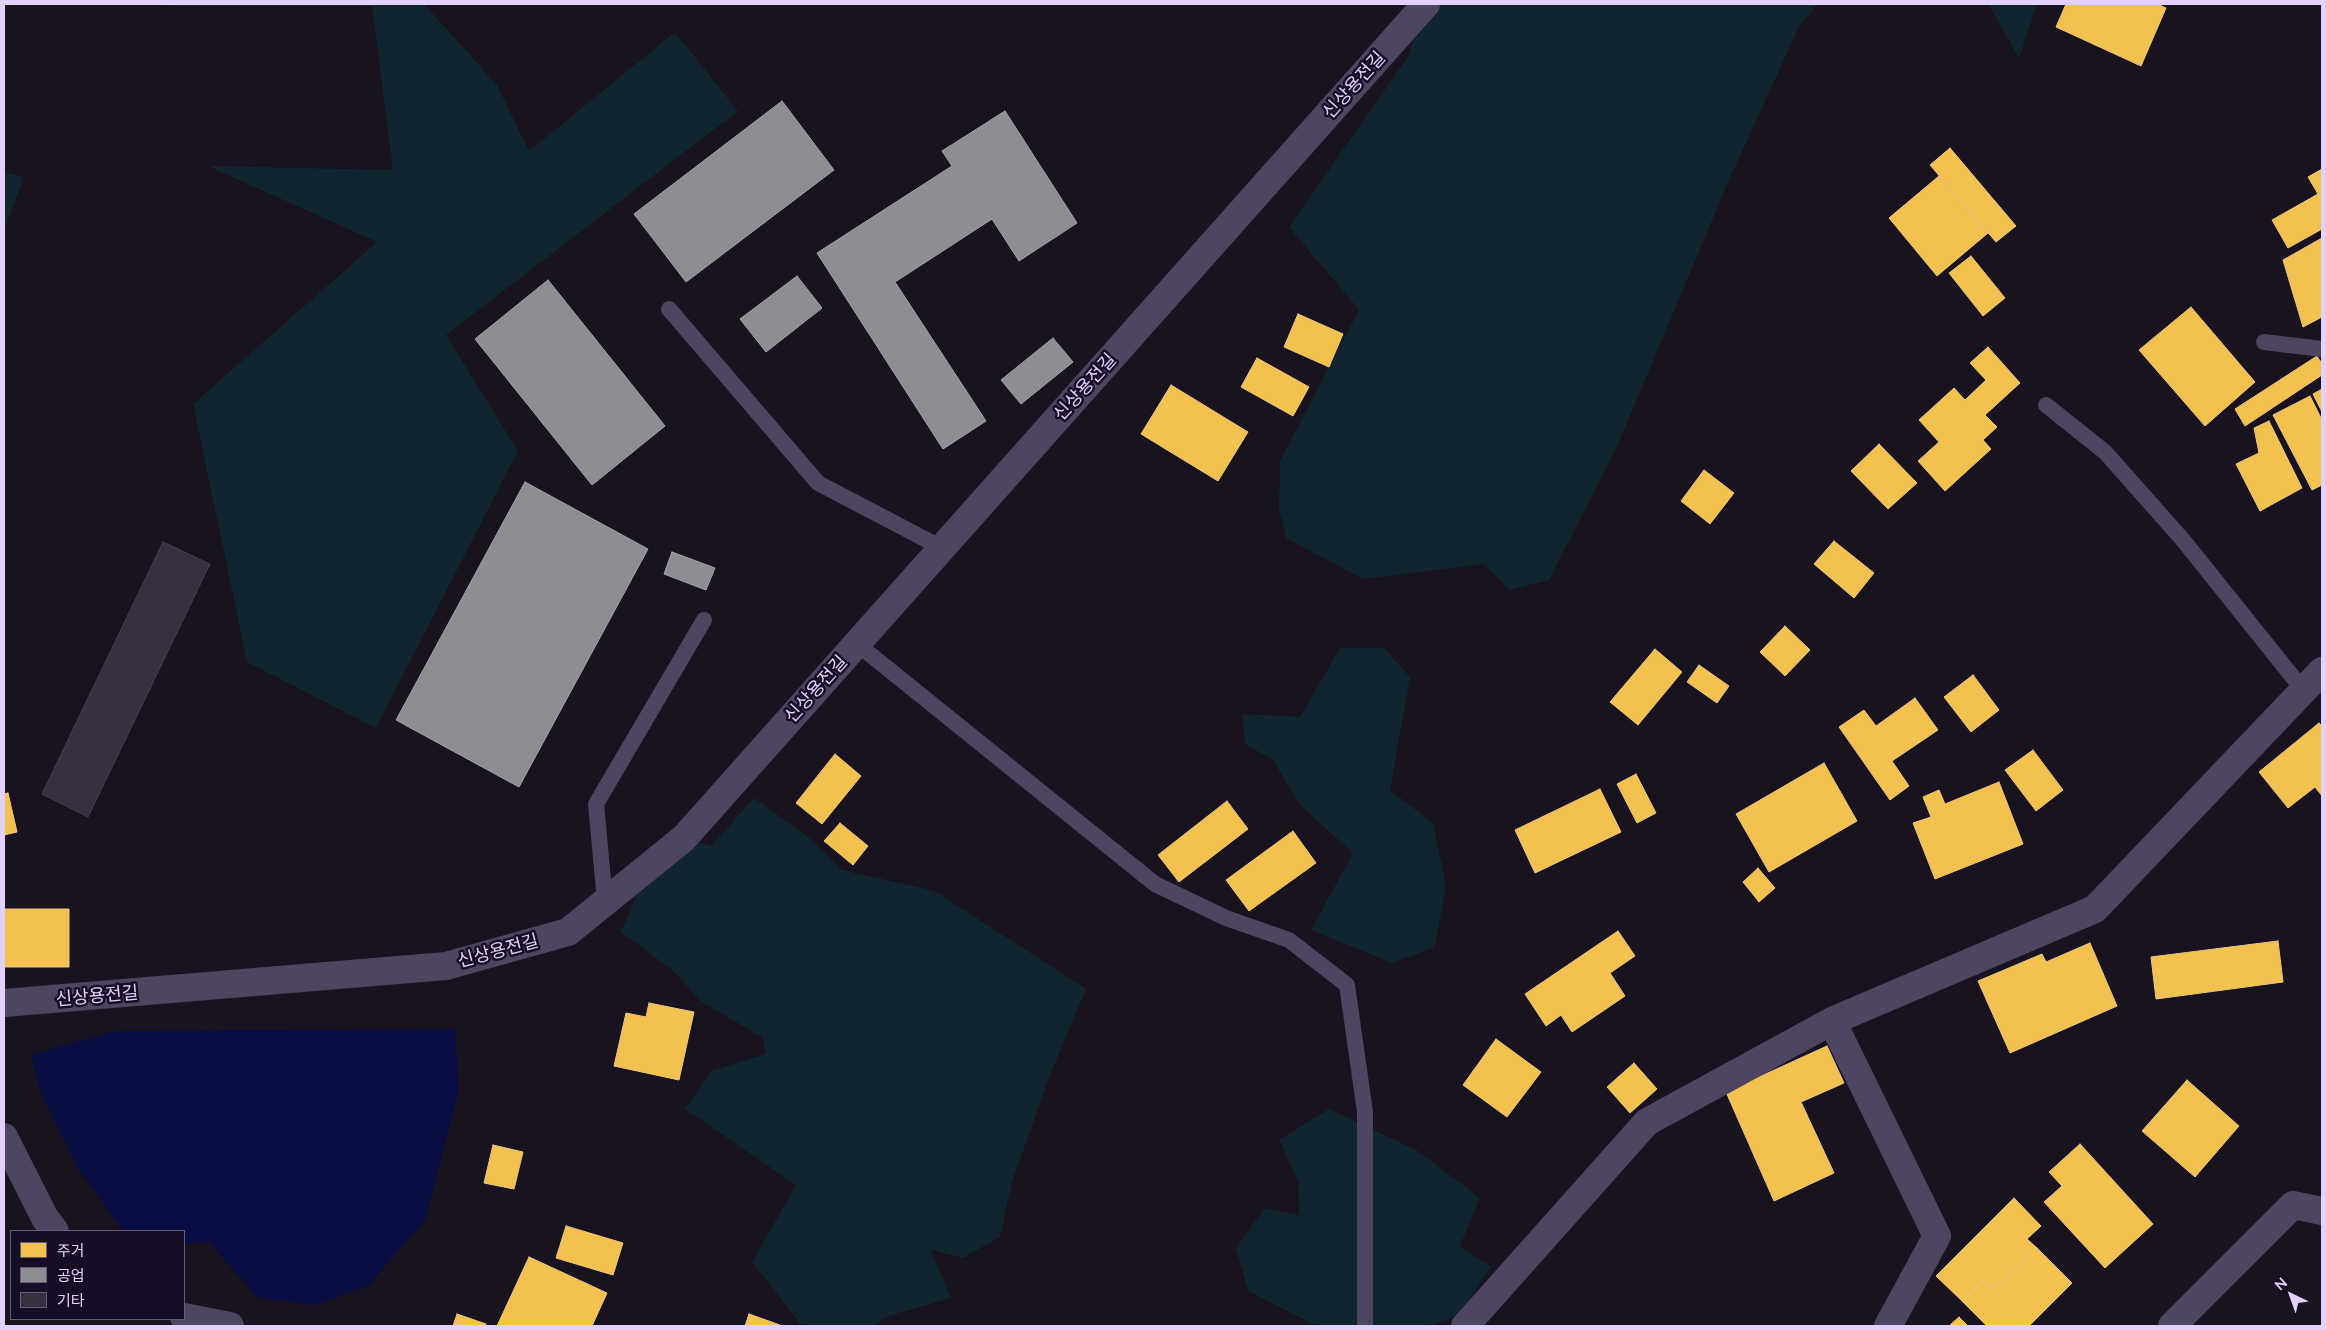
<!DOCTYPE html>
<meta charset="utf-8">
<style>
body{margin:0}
#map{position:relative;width:2326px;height:1330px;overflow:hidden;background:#18131f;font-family:Lato,"Noto Sans KR",sans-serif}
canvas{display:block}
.frame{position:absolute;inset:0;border:5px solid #e2d1ff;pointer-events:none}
.legend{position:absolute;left:10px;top:1230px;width:175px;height:90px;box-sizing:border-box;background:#170d25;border:1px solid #685b7c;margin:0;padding:6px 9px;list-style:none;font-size:15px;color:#e2d1ff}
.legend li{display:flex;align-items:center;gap:10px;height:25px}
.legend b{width:25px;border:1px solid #685b7c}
.north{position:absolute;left:2266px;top:1270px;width:50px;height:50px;-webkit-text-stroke:4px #170d25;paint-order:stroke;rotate:318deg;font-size:14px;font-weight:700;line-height:20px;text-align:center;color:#e2d1ff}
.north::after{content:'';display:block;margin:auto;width:18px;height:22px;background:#e2d1ff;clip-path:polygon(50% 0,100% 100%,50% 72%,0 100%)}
</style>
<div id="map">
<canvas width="2326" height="1330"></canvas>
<div class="frame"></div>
<ul class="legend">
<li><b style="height:14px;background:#f2c14e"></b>주거</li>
<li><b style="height:14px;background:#8d8d92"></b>공업</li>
<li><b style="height:14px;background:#373041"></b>기타</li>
</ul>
<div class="north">N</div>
</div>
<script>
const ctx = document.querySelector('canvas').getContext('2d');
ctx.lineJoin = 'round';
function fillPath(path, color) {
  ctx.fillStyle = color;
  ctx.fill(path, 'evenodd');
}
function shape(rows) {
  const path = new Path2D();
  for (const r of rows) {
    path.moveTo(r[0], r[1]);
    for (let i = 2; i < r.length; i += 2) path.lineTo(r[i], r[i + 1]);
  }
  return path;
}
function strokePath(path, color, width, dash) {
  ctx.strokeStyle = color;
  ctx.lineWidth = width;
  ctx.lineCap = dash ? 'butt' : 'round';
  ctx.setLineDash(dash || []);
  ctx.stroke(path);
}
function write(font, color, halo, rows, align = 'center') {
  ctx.font = font + ' Lato,"Noto Sans KR",sans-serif';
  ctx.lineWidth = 5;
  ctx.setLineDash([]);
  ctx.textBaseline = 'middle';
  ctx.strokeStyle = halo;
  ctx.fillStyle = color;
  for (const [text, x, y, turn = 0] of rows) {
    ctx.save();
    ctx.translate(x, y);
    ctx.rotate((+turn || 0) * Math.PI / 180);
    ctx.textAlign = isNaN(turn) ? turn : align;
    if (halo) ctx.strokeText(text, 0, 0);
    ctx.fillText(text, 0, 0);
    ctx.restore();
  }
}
const green = shape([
 [104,4,424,4,497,85,529,151,675,32,738,111,446,335,518,451,376,728,247,662,193,404,377,242,208,166,393,170,372,6,180,6],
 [1421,4,1817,4,1798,29,1729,180,1616,449,1549,580,1510,590,1483,564,1363,579,1286,538,1279,509,1280,461,1359,310,1289,227,1409,55],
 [1988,4,2037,4,2019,58],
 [4,172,24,177,4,230],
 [1340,648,1384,648,1410,677,1390,790,1433,823,1446,886,1435,947,1392,963,1311,930,1353,853,1300,805,1273,760,1245,744,1242,714,1300,717],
 [754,798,807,836,842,870,935,891,1086,989,1050,1075,1012,1182,1000,1237,963,1258,931,1250,951,1298,888,1316,874,1326,802,1326,752,1262,796,1185,685,1109,711,1071,765,1054,763,1038,702,1002,672,970,621,932,637,893,698,842,711,846],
 [1329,1109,1418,1151,1480,1198,1460,1246,1491,1267,1459,1315,1428,1326,1317,1326,1248,1291,1236,1248,1265,1208,1299,1215,1298,1181,1279,1140]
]);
const water = shape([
 [455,1029,459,1091,425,1220,368,1286,315,1305,258,1298,209,1242,184,1244,184,1231,123,1231,78,1168,41,1093,31,1055,116,1031]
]);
const homes = shape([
 [2066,4,2157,4,2166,8,2141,66,2056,27,2066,4],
 [1950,148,2016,226,1996,242,1930,165,1950,148],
 [2322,169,2322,229,2288,248,2272,220,2318,194,2308,177,2322,169],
 [1939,176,1988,233,1937,276,1889,218,1939,176],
 [2322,238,2322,317,2303,327,2283,260,2322,238],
 [1971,256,2005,298,1983,316,1949,273,1971,256],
 [2191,307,2255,382,2205,426,2139,350,2191,307],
 [1298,314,1343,334,1329,367,1284,347,1298,314],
 [1988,347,2020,383,1985,415,1997,427,1983,440,1991,449,1945,491,1918,461,1939,442,1919,420,1954,388,1965,400,1986,380,1970,363,1988,347],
 [2317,356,2322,364,2322,375,2245,426,2235,409,2317,356],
 [1257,358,1309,387,1293,416,1241,387,1257,358],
 [1171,385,1248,432,1218,481,1141,434,1171,385],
 [2322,389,2322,412,2313,394,2322,389],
 [2310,396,2322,420,2322,485,2312,490,2273,415,2310,396],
 [2269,421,2302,488,2260,511,2236,464,2259,453,2254,428,2269,421],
 [1879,444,1917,483,1888,509,1851,471,1879,444],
 [1704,470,1734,493,1710,524,1681,501,1704,470],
 [1834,541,1874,573,1854,598,1814,564,1834,541],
 [1785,626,1810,650,1785,676,1760,652,1785,626],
 [1655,649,1682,672,1638,725,1610,702,1655,649],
 [1699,665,1729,686,1717,703,1687,682,1699,665],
 [1973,675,1999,710,1971,732,1944,697,1973,675],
 [1915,698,1938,730,1892,761,1909,786,1890,800,1839,727,1864,710,1876,726,1915,698],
 [2319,723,2322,726,2322,796,2315,787,2288,808,2259,772,2319,723],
 [2033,750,2063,790,2036,811,2005,770,2033,750],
 [835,754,861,776,822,824,796,803,835,754],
 [1824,763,1857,821,1769,872,1736,814,1824,763],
 [1636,774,1656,813,1637,823,1617,784,1636,774],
 [1999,782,2023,844,1935,879,1913,823,1931,817,1923,797,1939,790,1945,804,1999,782],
 [1600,789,1621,832,1535,873,1515,830,1600,789],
 [8,793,17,832,4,835,4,794,8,793],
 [1227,801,1248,829,1179,882,1158,855,1227,801],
 [840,823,868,846,853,865,824,841,840,823],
 [1293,831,1316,863,1249,911,1226,880,1293,831],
 [1758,868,1775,888,1759,902,1743,882,1758,868],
 [4,909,69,909,69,967,4,967,4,909],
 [1618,931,1635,956,1610,973,1625,996,1572,1032,1561,1015,1546,1026,1525,994,1618,931],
 [2278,941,2283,982,2156,999,2151,957,2278,941],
 [2090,943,2117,1006,2010,1053,1978,981,2042,954,2046,962,2090,943],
 [649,1003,694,1012,679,1080,614,1066,626,1013,646,1017,649,1003],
 [1496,1039,1541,1072,1507,1117,1463,1085,1496,1039],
 [1827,1046,1844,1083,1801,1102,1834,1173,1774,1201,1726,1092,1827,1046],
 [1634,1063,1657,1089,1630,1113,1607,1087,1634,1063],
 [2187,1080,2239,1126,2195,1177,2142,1131,2187,1080],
 [2080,1144,2153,1224,2105,1268,2044,1202,2062,1186,2049,1172,2080,1144],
 [493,1145,523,1152,514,1189,484,1183,493,1145],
 [2014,1198,2041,1226,2027,1239,2037,1248,1994,1291,1983,1281,1963,1302,1936,1276,2014,1198],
 [566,1226,623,1243,613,1275,556,1258,566,1226],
 [2037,1248,2072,1283,2029,1326,1987,1326,1963,1302,1983,1281,1994,1291,2037,1248],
 [529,1257,607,1293,592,1326,497,1326,529,1257],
 [457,1314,486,1324,485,1326,453,1326,457,1314],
 [749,1314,780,1325,779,1326,745,1326,749,1314],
 [1959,1317,1968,1326,1949,1326,1959,1317]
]);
const industry = shape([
 [782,101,834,170,686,282,634,214,782,101],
 [1005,111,1077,223,1019,261,992,219,895,282,986,421,943,449,817,253,952,166,942,151,1005,111],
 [797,276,822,308,766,352,740,319,797,276],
 [548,280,665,426,592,485,475,339,548,280],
 [1053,338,1073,362,1021,404,1001,380,1053,338],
 [525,482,648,549,519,787,396,720,525,482],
 [672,552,715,568,706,590,664,574,672,552]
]);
const building = shape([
 [163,542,210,564,88,817,42,794,163,542]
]);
const service = shape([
 [669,309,818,483,942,548],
 [2264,342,2322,349],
 [2046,405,2105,452,2183,540,2304,691],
 [856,643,1155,884,1226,918,1289,940,1347,985,1365,1112,1365,1326],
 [605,901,596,804,704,620]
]);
const minor = shape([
 [4,1003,446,966,568,932,684,838,1426,4],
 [1832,1021,1937,1236,1888,1326],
 [4,1137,45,1218,55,1231],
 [184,1317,230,1326],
 [1465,1326,1647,1122,1832,1021,2095,909,2322,671],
 [2172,1326,2293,1205,2322,1211]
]);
const streetNames = [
 ["신상용전길",1354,85,-48],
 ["신상용전길",1085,387,-48],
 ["신상용전길",816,689,-48],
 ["신상용전길",498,951,-15],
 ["신상용전길",97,996,-5]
];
fillPath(green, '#10252d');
fillPath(water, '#080d42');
fillPath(homes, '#f2c14e');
strokePath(homes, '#edc683', 1);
fillPath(industry, '#8d8d92');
strokePath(industry, '#a6a1b3', 1);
fillPath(building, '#373041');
strokePath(building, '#463c54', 1);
strokePath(service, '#4e4661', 16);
strokePath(minor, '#4e4661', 28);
write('18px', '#e2d1ff', '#170d25', streetNames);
</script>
